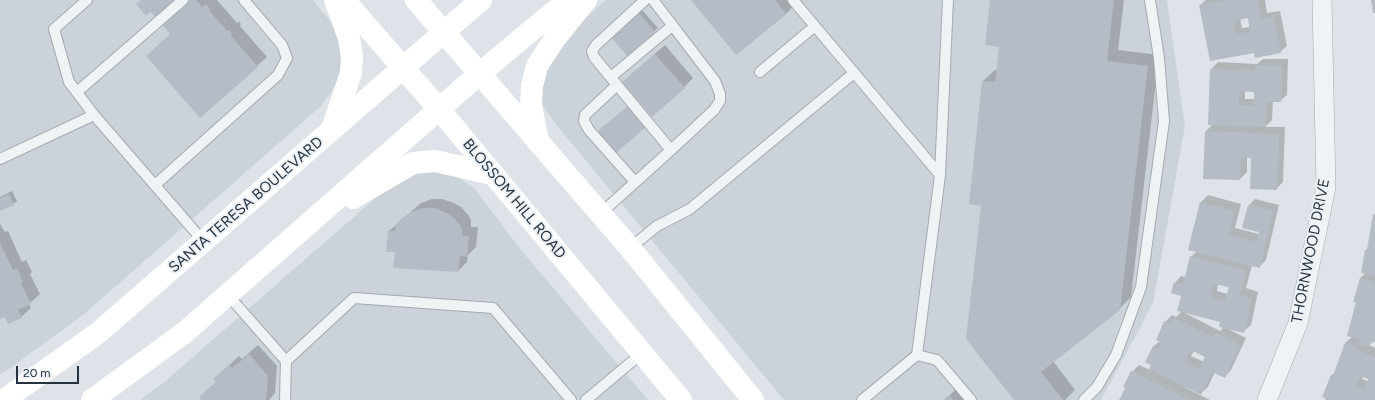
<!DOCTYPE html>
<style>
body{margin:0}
#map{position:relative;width:1375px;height:400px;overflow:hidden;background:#dde3e8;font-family:Figtree,sans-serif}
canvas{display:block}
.scale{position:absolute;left:16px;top:366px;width:63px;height:18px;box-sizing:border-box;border:2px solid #25323f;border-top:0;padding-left:5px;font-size:12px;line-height:14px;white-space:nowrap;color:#25323f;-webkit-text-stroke:3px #ecf1f5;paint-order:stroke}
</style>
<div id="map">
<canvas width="1375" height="400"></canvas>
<div class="scale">20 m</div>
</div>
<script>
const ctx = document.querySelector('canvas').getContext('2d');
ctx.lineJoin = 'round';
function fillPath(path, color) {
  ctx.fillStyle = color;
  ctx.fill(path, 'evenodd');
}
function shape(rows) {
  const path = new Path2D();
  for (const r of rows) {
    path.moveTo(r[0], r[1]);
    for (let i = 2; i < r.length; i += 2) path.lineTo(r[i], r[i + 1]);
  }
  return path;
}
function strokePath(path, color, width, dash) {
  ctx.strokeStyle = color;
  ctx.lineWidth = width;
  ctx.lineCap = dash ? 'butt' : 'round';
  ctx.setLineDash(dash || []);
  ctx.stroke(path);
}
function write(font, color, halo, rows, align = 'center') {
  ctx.font = font + ' Figtree,sans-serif';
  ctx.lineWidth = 4;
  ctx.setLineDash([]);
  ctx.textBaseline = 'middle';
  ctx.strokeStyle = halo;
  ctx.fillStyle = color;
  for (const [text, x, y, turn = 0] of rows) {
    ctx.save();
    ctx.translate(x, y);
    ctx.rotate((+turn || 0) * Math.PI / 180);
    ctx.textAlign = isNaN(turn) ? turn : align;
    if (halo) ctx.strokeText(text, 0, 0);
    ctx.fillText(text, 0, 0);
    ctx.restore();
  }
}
const built = shape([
 [0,0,313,0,336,28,346,62,339,81,321,106,83,315,9,369,0,374],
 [606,0,1167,0,1185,126,1153,303,1101,400,784,400,554,122,541,102,541,83,550,59,568,34],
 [435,168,452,173,475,189,521,250,648,400,140,400,162,384,394,182,411,172]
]);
const shadow = shape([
 [141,0,217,0,237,23,239,21,241,24,240,26,267,57,200,116,171,34],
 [693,0,795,0,797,2,786,14,737,54],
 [991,0,1124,0,1118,50,1159,55,1131,297,1119,309,1053,361,1075,390,1065,400,1016,400,982,205,983,81,995,70,997,70,1000,46],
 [1206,0,1265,0,1267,13,1280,11,1287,46,1280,52,1255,52,1200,5],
 [1248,17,1250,27,1242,28,1240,18],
 [642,10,658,28,627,55,615,34],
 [665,45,693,78,684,87,633,73],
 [1263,59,1288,59,1287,95,1280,101,1273,101,1272,120,1265,127,1285,127,1283,182,1276,189,1252,157,1247,157,1247,172,1240,179,1206,131,1212,125,1211,69,1218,62,1257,64],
 [1245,90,1255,91,1255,99,1245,99],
 [12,191,17,201,13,204,0,210,0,197],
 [1208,195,1241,204,1235,228,1259,234,1260,232,1249,205,1255,199,1279,205,1266,260,1259,267,1252,265,1246,288,1258,292,1251,325,1244,331,1226,328,1246,338,1231,370,1225,377,1215,372,1208,387,1201,393,1187,387,1186,388,1210,400,1121,400,1132,372,1139,365,1150,370,1152,365,1146,362,1154,346,1160,341,1165,322,1172,315,1176,317,1182,311,1182,295,1175,283,1181,276,1186,277,1191,257,1197,251,1189,249,1201,202],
 [1218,284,1230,287,1228,294,1217,291],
 [1183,312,1221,321,1224,327,1220,331],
 [1194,351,1206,357,1204,362,1191,356],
 [432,199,442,199,454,203,461,207,469,216,471,221,471,227,478,227,476,247,468,255,467,262,458,271,396,251,389,231,421,203],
 [1375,214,1375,341,1374,341,1369,345,1375,348,1375,400,1325,400,1327,398,1331,376,1335,372,1345,343,1353,336,1360,278,1366,273,1366,250,1369,247],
 [1363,376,1370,379,1369,382,1362,379],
 [0,224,5,232,8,231,22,262,26,260,32,272,30,274,40,294,29,304,31,308,21,317,5,316,0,318],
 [258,345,277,366,275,393,269,400,199,400,202,397,201,396,217,381,214,379,224,370,239,356,242,359],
 [961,385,974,400,944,400]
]);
const building = shape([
 [141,0,196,0,202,7,206,4,210,9,209,10,227,31,229,30,232,34,231,36,258,67,200,118,146,56,170,34,151,12,146,16,136,4],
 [691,0,775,0,786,14,736,55],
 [990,0,1114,0,1107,61,1148,66,1120,310,1041,372,1063,400,1014,400,966,339,981,206,969,204,982,81,995,82,999,47,985,45],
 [1227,0,1258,0,1261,19,1274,17,1281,53,1255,58,1254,53,1210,61,1199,5],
 [1248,18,1250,32,1236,34,1233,21],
 [1371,0,1375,0,1375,13,1373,13],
 [639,13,655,32,627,56,611,37],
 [655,54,685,88,652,117,622,82],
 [1255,65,1282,66,1281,102,1267,102,1266,127,1208,125,1210,69,1255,70],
 [1239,91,1254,92,1254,106,1239,105],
 [629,105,647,126,616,153,598,131],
 [1205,131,1279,134,1277,190,1250,189,1251,158,1241,158,1240,180,1203,179],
 [9,194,14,205,0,211,0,198],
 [1200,202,1235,211,1229,235,1257,242,1259,232,1242,228,1248,205,1273,211,1260,268,1188,250],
 [422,208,435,208,447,213,454,218,460,225,462,230,462,236,469,236,467,257,460,256,458,272,393,268,395,252,386,252,388,231,395,231,396,226,401,219,411,212],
 [1373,214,1375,215,1375,276,1361,273,1365,250,1367,250],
 [0,243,13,270,17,268,23,282,21,283,31,304,18,310,22,318,8,324,5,317,0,319],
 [1190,256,1246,270,1240,295,1252,298,1244,333,1219,327,1220,322,1177,311,1181,296,1171,293,1174,282,1183,285],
 [1214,284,1229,287,1225,301,1210,298],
 [1360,278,1374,282,1373,284,1375,284,1375,342,1371,341,1369,346,1358,344,1359,339,1347,336,1356,302,1353,302],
 [1174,318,1214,338,1217,333,1240,345,1225,378,1212,372,1201,395,1149,369,1151,365,1145,362,1153,346,1159,349,1162,343,1156,340,1164,321,1171,324],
 [1191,350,1205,357,1199,369,1185,363],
 [1345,343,1356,347,1355,349,1375,357,1375,400,1329,400,1322,397,1331,375,1333,376],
 [1360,376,1368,379,1365,389,1356,386],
 [249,354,268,376,266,400,199,400,201,398,200,396,216,382,213,379,229,365,232,368],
 [1131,371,1190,400,1119,400,1125,388,1123,387],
 [950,396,953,400,945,400]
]);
const lane = shape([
 [87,0,54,29,69,82,94,115,204,242],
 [793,0,940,175],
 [760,72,815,26],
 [611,77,672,26],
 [617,85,671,150],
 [77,92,183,0],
 [0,159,94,115],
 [635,182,589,130,584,121,585,115,617,85,594,57,592,51,596,45,645,0],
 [155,185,278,75,287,58,282,45,244,0],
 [600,214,671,150,714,110,720,101,720,94,715,81,653,0],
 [630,248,657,226,690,209,854,73],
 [227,294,286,361,285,400],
 [917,355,937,360,971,400],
 [286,361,354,298,493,308,571,400],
 [586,400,642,353],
 [862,400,917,355,940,175,948,0],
 [1084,400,1097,387,1116,355,1141,287,1164,121,1159,58,1150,0]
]);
const street = shape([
 [1267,400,1298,323,1326,187,1322,0]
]);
const secondary = shape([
 [344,0,439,109,681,400],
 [416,0,630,248,753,400],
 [332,129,351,73,352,57,349,38,335,0],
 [538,142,531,105,532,86,537,66,554,40,586,0],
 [353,198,413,163,435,161,492,174],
 [4,400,98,333,481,0],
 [92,400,184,333,479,74,568,0]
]);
const streetNames = [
 ["BLOSSOM HILL ROAD",514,199,50],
 ["SANTA TERESA BOULEVARD",246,205,-41],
 ["THORNWOOD DRIVE",1311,251,-79]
];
fillPath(built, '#cbd2da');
fillPath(shadow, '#0003');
fillPath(building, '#b4bcc5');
strokePath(lane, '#a2aab2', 12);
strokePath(street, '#a2aab2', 20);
strokePath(lane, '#f0f3f6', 10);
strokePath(street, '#f0f3f6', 19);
strokePath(secondary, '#fff', 22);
write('15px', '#25323f', '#ecf1f5', streetNames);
</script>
